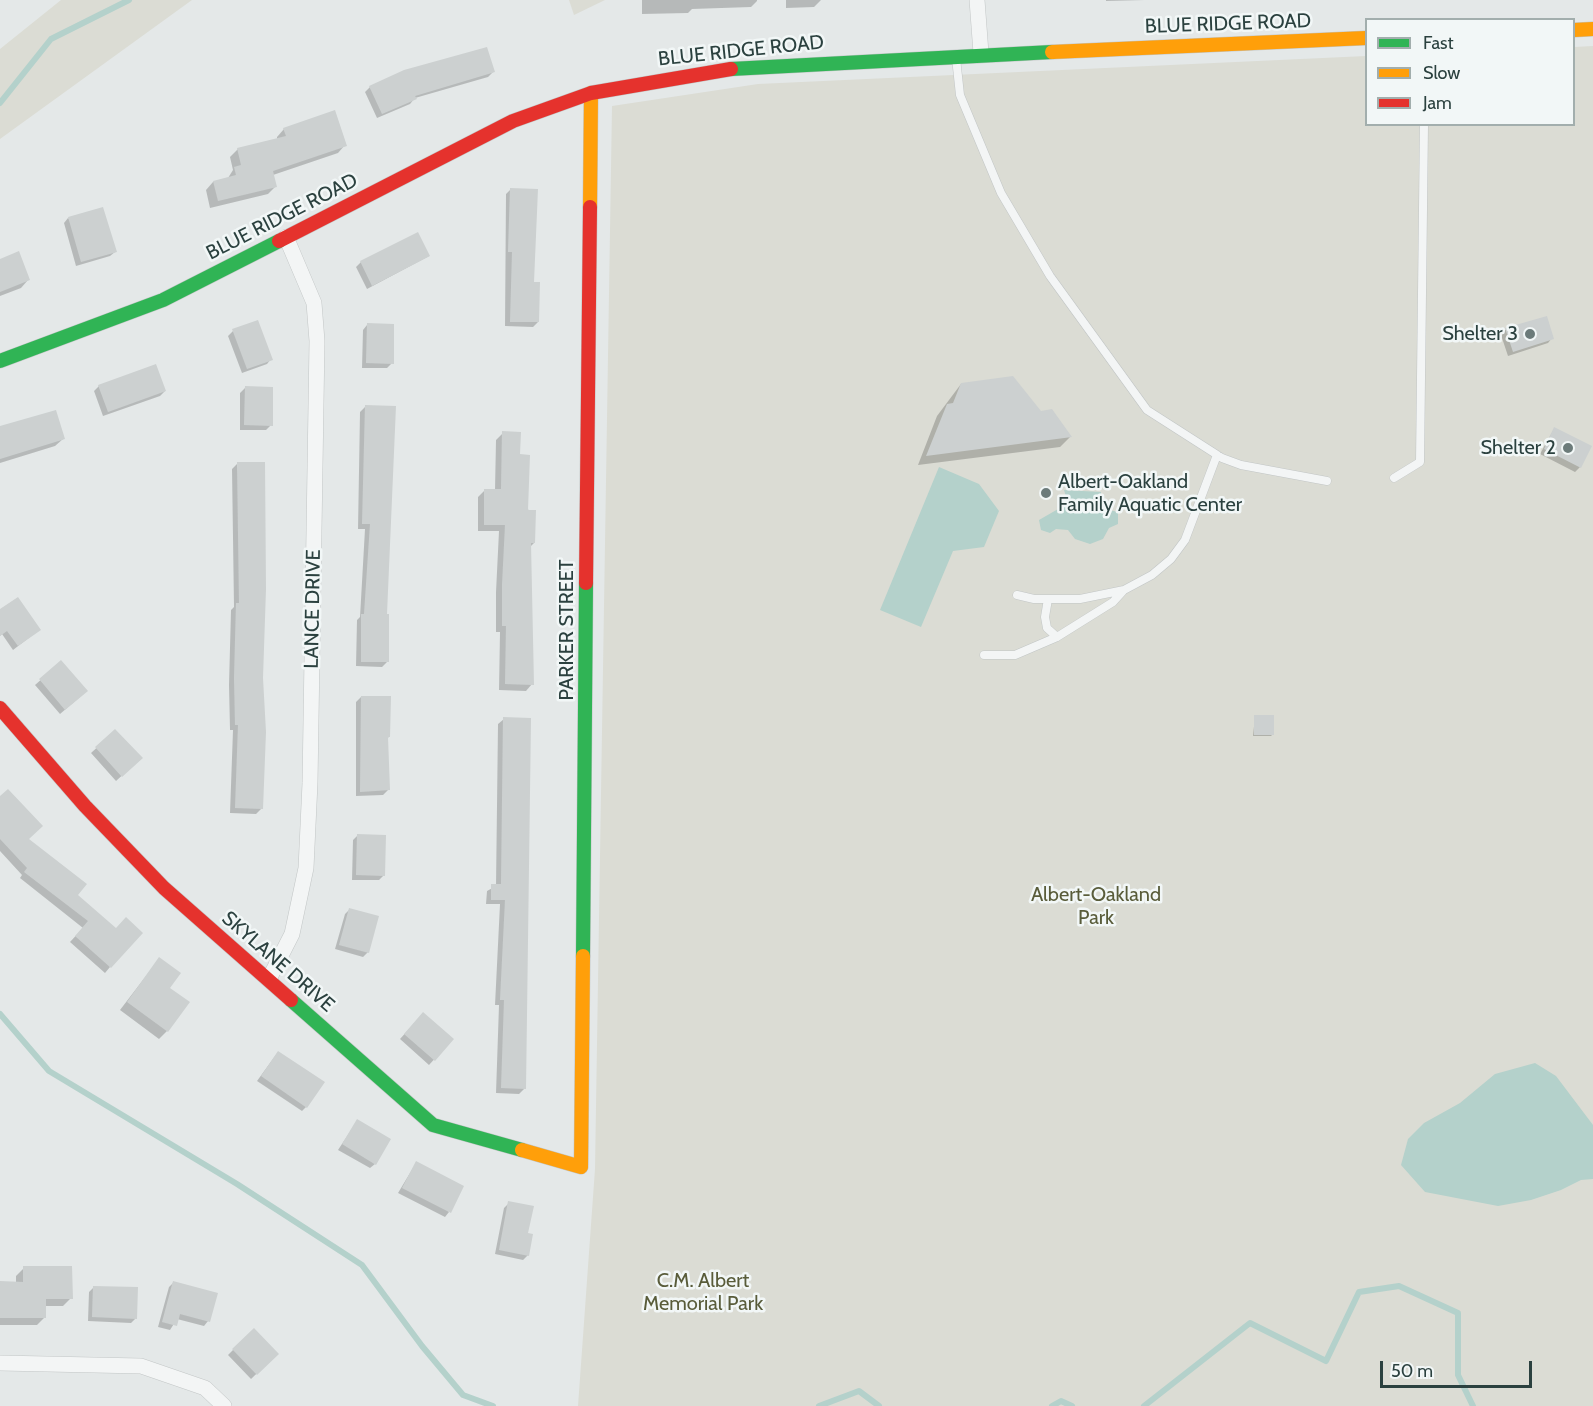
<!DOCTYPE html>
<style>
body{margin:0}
#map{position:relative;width:1593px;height:1406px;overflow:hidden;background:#e4e8e8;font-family:Cabin,sans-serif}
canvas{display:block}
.legend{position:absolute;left:1365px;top:18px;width:210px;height:108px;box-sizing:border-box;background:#f2f7f7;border:2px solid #a2aead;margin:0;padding:8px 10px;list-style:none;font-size:18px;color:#2b413f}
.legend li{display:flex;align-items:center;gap:12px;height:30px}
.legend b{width:30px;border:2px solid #a2aead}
.scale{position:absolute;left:1380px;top:1361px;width:152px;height:27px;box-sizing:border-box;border:3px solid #2b413f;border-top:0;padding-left:8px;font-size:18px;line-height:21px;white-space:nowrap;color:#2b413f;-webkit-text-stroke:4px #f2f7f7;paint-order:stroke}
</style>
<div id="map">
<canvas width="1593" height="1406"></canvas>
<ul class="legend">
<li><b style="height:8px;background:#30b455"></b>Fast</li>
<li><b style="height:8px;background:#ff9f0a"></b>Slow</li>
<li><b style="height:8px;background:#e5322d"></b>Jam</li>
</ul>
<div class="scale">50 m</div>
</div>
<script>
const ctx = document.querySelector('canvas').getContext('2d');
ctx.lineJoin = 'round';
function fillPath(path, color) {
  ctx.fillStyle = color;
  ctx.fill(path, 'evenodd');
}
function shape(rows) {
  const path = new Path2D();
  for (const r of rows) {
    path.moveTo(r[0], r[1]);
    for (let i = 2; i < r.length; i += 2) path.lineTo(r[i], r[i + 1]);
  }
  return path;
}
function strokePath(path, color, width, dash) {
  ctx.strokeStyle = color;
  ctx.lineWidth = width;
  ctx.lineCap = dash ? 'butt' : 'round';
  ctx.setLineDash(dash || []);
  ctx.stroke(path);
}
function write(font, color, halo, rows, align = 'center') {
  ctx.font = font + ' Cabin,sans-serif';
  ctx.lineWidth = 5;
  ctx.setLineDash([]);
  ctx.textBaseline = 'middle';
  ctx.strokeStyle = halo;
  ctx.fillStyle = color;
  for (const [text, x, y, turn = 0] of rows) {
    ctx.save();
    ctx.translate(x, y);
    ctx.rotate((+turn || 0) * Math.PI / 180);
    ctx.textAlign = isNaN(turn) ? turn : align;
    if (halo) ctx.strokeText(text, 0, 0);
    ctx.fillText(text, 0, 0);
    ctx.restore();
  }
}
const green = shape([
 [61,0,192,0,0,139,0,49],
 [569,0,605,0,574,15],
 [1593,46,1593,1406,578,1406,595,1169,612,106,758,84,1366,56,1366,124,1574,124,1574,47]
]);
const water = shape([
 [939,467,979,484,999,511,984,547,953,551,921,627,880,610],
 [1064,490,1101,492,1101,508,1118,512,1118,524,1109,528,1103,539,1090,544,1075,539,1068,530,1056,529,1050,533,1041,530,1039,520,1065,505,1067,500],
 [1535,1063,1556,1076,1593,1125,1593,1179,1581,1180,1561,1190,1531,1200,1498,1206,1425,1192,1401,1165,1408,1139,1424,1123,1460,1103,1495,1074]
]);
const shadow = shape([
 [642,0,757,0,757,1,751,7,692,9,688,13,642,14],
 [786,0,821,0,814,7,786,8],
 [1106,0,1145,0,1106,1],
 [493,72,488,77,415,98,410,104,377,118,365,92,370,87],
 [284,129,345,145,338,153,273,175,276,186,268,194,210,208,206,190,213,182,228,178,233,170,230,157,238,149,277,139,277,137],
 [511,189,533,284,538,322,533,327,505,326,506,194],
 [68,218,115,252,110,256,76,266,64,223],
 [429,256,367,289,356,267,361,262],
 [0,260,28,280,21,288,0,296],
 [1546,318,1552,338,1548,343,1508,356,1501,335,1505,330],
 [258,322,271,359,267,364,242,373,228,336,233,331],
 [367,325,392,363,387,368,362,368,363,330],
 [961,384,1041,413,1070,437,1060,447,918,465,937,416],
 [99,386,165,391,160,396,103,416,94,391],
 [245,388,271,425,266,430,240,430,240,393],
 [365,407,385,616,387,662,382,667,356,666,357,620,360,617,365,529,358,529,360,412],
 [0,428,63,439,55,446,0,463],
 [1554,429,1580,467,1575,472,1540,454],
 [503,433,519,456,534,543,530,547,532,684,526,691,499,690,500,632,496,632,496,592,499,531,478,531,478,497,485,490,495,490,496,440],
 [237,464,262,678,262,808,256,814,230,813,233,730,230,730,229,685,231,610,234,607,232,469],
 [0,611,39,630,13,650,2,634,0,636],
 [61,662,81,696,60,714,35,685],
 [361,697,389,737,386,739,388,790,383,795,356,796,356,702],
 [1255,717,1273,734,1271,736,1253,736],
 [504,719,525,1088,519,1094,496,1093,499,1005,495,1005,500,904,486,904,487,891,496,886,498,724],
 [115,731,141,758,116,781,91,753],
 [0,798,27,839,76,895,110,967,105,973,70,942,83,928,20,878,22,875,0,851],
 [358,835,384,875,379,880,352,880,353,840],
 [350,909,368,952,363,957,335,949,345,914],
 [159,959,168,988,167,1031,159,1039,120,1010],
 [418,1019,452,1040,429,1065,400,1039],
 [278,1052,306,1107,302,1111,257,1081],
 [357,1121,375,1164,370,1168,338,1150],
 [416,1163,449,1212,445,1217,398,1193],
 [509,1203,527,1234,528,1255,523,1260,495,1254,504,1208],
 [24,1268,71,1298,63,1306,45,1306,45,1317,37,1325,0,1325,0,1283,16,1283,16,1276],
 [174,1282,208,1321,204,1326,177,1319,170,1330,158,1327,169,1287],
 [94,1287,136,1318,131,1323,88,1321,89,1292],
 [253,1330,277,1354,251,1379,228,1355]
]);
const stream = shape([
 [0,103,51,39,129,0],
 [0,1014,49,1071,237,1184,362,1265,422,1346,463,1395,493,1406],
 [819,1406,859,1391,879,1406],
 [1052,1406,1061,1401,1072,1406],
 [1144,1406,1250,1323,1326,1361,1359,1292,1399,1286,1458,1313,1458,1375,1473,1406]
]);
const building = shape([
 [487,47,495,72,415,96,417,99,382,114,369,86,404,70],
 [335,110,347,146,273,171,277,187,218,201,213,181,236,175,234,167,241,165,237,148,286,136,283,128],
 [510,188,538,189,534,282,540,282,539,322,510,322,512,252,508,252],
 [103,207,117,252,81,262,68,217],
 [418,232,430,256,372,286,360,261],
 [19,251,30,280,0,292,0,259],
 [1547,316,1554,339,1513,352,1505,328],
 [258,320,273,360,247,369,232,329],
 [367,323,394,324,394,364,366,363],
 [156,364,166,391,108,412,98,385],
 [1013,376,1041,411,1052,409,1072,437,926,456,947,404,953,403,961,383],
 [245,386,273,387,273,426,244,425],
 [365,405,396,406,387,614,389,614,389,662,361,662,361,614,364,614,370,524,362,524],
 [56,410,65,439,0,459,0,426],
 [1554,427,1592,446,1581,468,1544,449],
 [502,431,521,432,520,454,530,455,528,510,536,510,535,543,531,543,534,685,505,684,506,626,502,626,502,585,505,525,484,525,484,489,501,489],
 [237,462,265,462,266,589,263,678,266,732,263,809,235,808,238,725,235,725,234,678,236,603,239,603],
 [18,597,41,630,18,646,7,631,0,636,0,609],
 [61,660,88,691,65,710,39,679],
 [361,696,391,696,390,737,388,737,390,790,360,792],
 [1254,715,1274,715,1274,735,1254,735],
 [503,717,531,718,526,1089,501,1088,504,1000,500,1000,505,900,491,900,491,884,501,884],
 [115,729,143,758,122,777,95,747],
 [8,789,43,826,29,839,87,884,78,895,116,928,126,917,143,933,111,968,75,936,88,921,24,872,27,868,0,839,0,796],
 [357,834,386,835,385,876,356,875],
 [349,908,379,916,369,953,339,945],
 [159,957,181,973,170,988,190,1002,168,1032,127,1002],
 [423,1012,454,1039,435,1061,404,1034],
 [278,1051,325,1082,307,1108,261,1076],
 [357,1119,391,1139,376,1165,342,1144],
 [416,1161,464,1186,451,1213,402,1188],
 [508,1201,534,1206,528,1233,533,1234,529,1256,499,1250],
 [23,1266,72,1266,73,1299,46,1299,46,1318,0,1318,0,1281,23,1282],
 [173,1281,218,1293,210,1322,180,1314,177,1326,162,1322],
 [93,1286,138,1287,137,1319,92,1317],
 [254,1328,279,1354,257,1375,232,1349]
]);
const lane = shape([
 [956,58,960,95,1001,193,1050,276,1147,410,1222,458,1241,465,1327,481],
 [1394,478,1420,462,1424,124],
 [1017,595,1034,599,1080,599,1124,590,1152,575,1171,559,1185,540,1217,455],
 [1048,599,1045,617,1047,628,1057,637],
 [984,655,1015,655,1057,637,1113,602,1123,591]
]);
const street = shape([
 [977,0,981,53],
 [269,979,292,934,306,868,310,783,317,341,314,303,286,237],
 [0,1363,141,1366,205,1388,224,1406]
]);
const fast = shape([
 [731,69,1052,52],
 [0,361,163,300,279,241],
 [583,956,586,583],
 [291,1000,433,1125,522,1150]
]);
const slow = shape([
 [1574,30,1593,29],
 [1052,52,1366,38],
 [590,207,591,93],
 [522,1150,581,1167,583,956]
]);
const jam = shape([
 [279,241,513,121,591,93,731,69],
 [586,583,590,207],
 [0,708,85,806,164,888,291,1000]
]);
const markers = [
 [1530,334,6,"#6c7b7a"],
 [1568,448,6,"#6c7b7a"],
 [1046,493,6,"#6c7b7a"]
];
const streetNames = [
 ["BLUE RIDGE ROAD",1228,24,-2],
 ["BLUE RIDGE ROAD",741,51,-6],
 ["BLUE RIDGE ROAD",282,217,-27],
 ["LANCE DRIVE",313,609,-89],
 ["PARKER STREET",567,630,-90],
 ["SKYLANE DRIVE",278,962,41]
];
const poiNames = [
 ["Shelter 3",1518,334],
 ["Shelter 2",1556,448],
 ["Albert-Oakland",1058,482,"left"],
 ["Family Aquatic Center",1058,505,"left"]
];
const parkNames = [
 ["Albert-Oakland",1096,895],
 ["Park",1096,918],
 ["C.M. Albert",703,1281],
 ["Memorial Park",703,1304]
];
fillPath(green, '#dbdcd4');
fillPath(water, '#b4d1cb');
fillPath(shadow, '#0003');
strokePath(stream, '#b4d1cb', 6);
fillPath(building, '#ccd0d0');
strokePath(lane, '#c2c6c6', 9);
strokePath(street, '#c2c6c6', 16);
strokePath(fast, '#c2c6c6', 15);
strokePath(slow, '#c2c6c6', 15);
strokePath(jam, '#c2c6c6', 15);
strokePath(lane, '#f3f5f5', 8);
strokePath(street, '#f3f5f5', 15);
strokePath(fast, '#30b455', 14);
strokePath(slow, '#ff9f0a', 14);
strokePath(jam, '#e5322d', 14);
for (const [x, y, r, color] of markers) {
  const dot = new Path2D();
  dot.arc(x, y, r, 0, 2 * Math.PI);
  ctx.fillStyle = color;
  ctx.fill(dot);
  strokePath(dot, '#f2f7f7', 2);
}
write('20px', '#2b413f', '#f2f7f7', streetNames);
write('20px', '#2b413f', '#f2f7f7', poiNames, 'right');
write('20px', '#595c3a', '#f2f7f7', parkNames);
</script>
